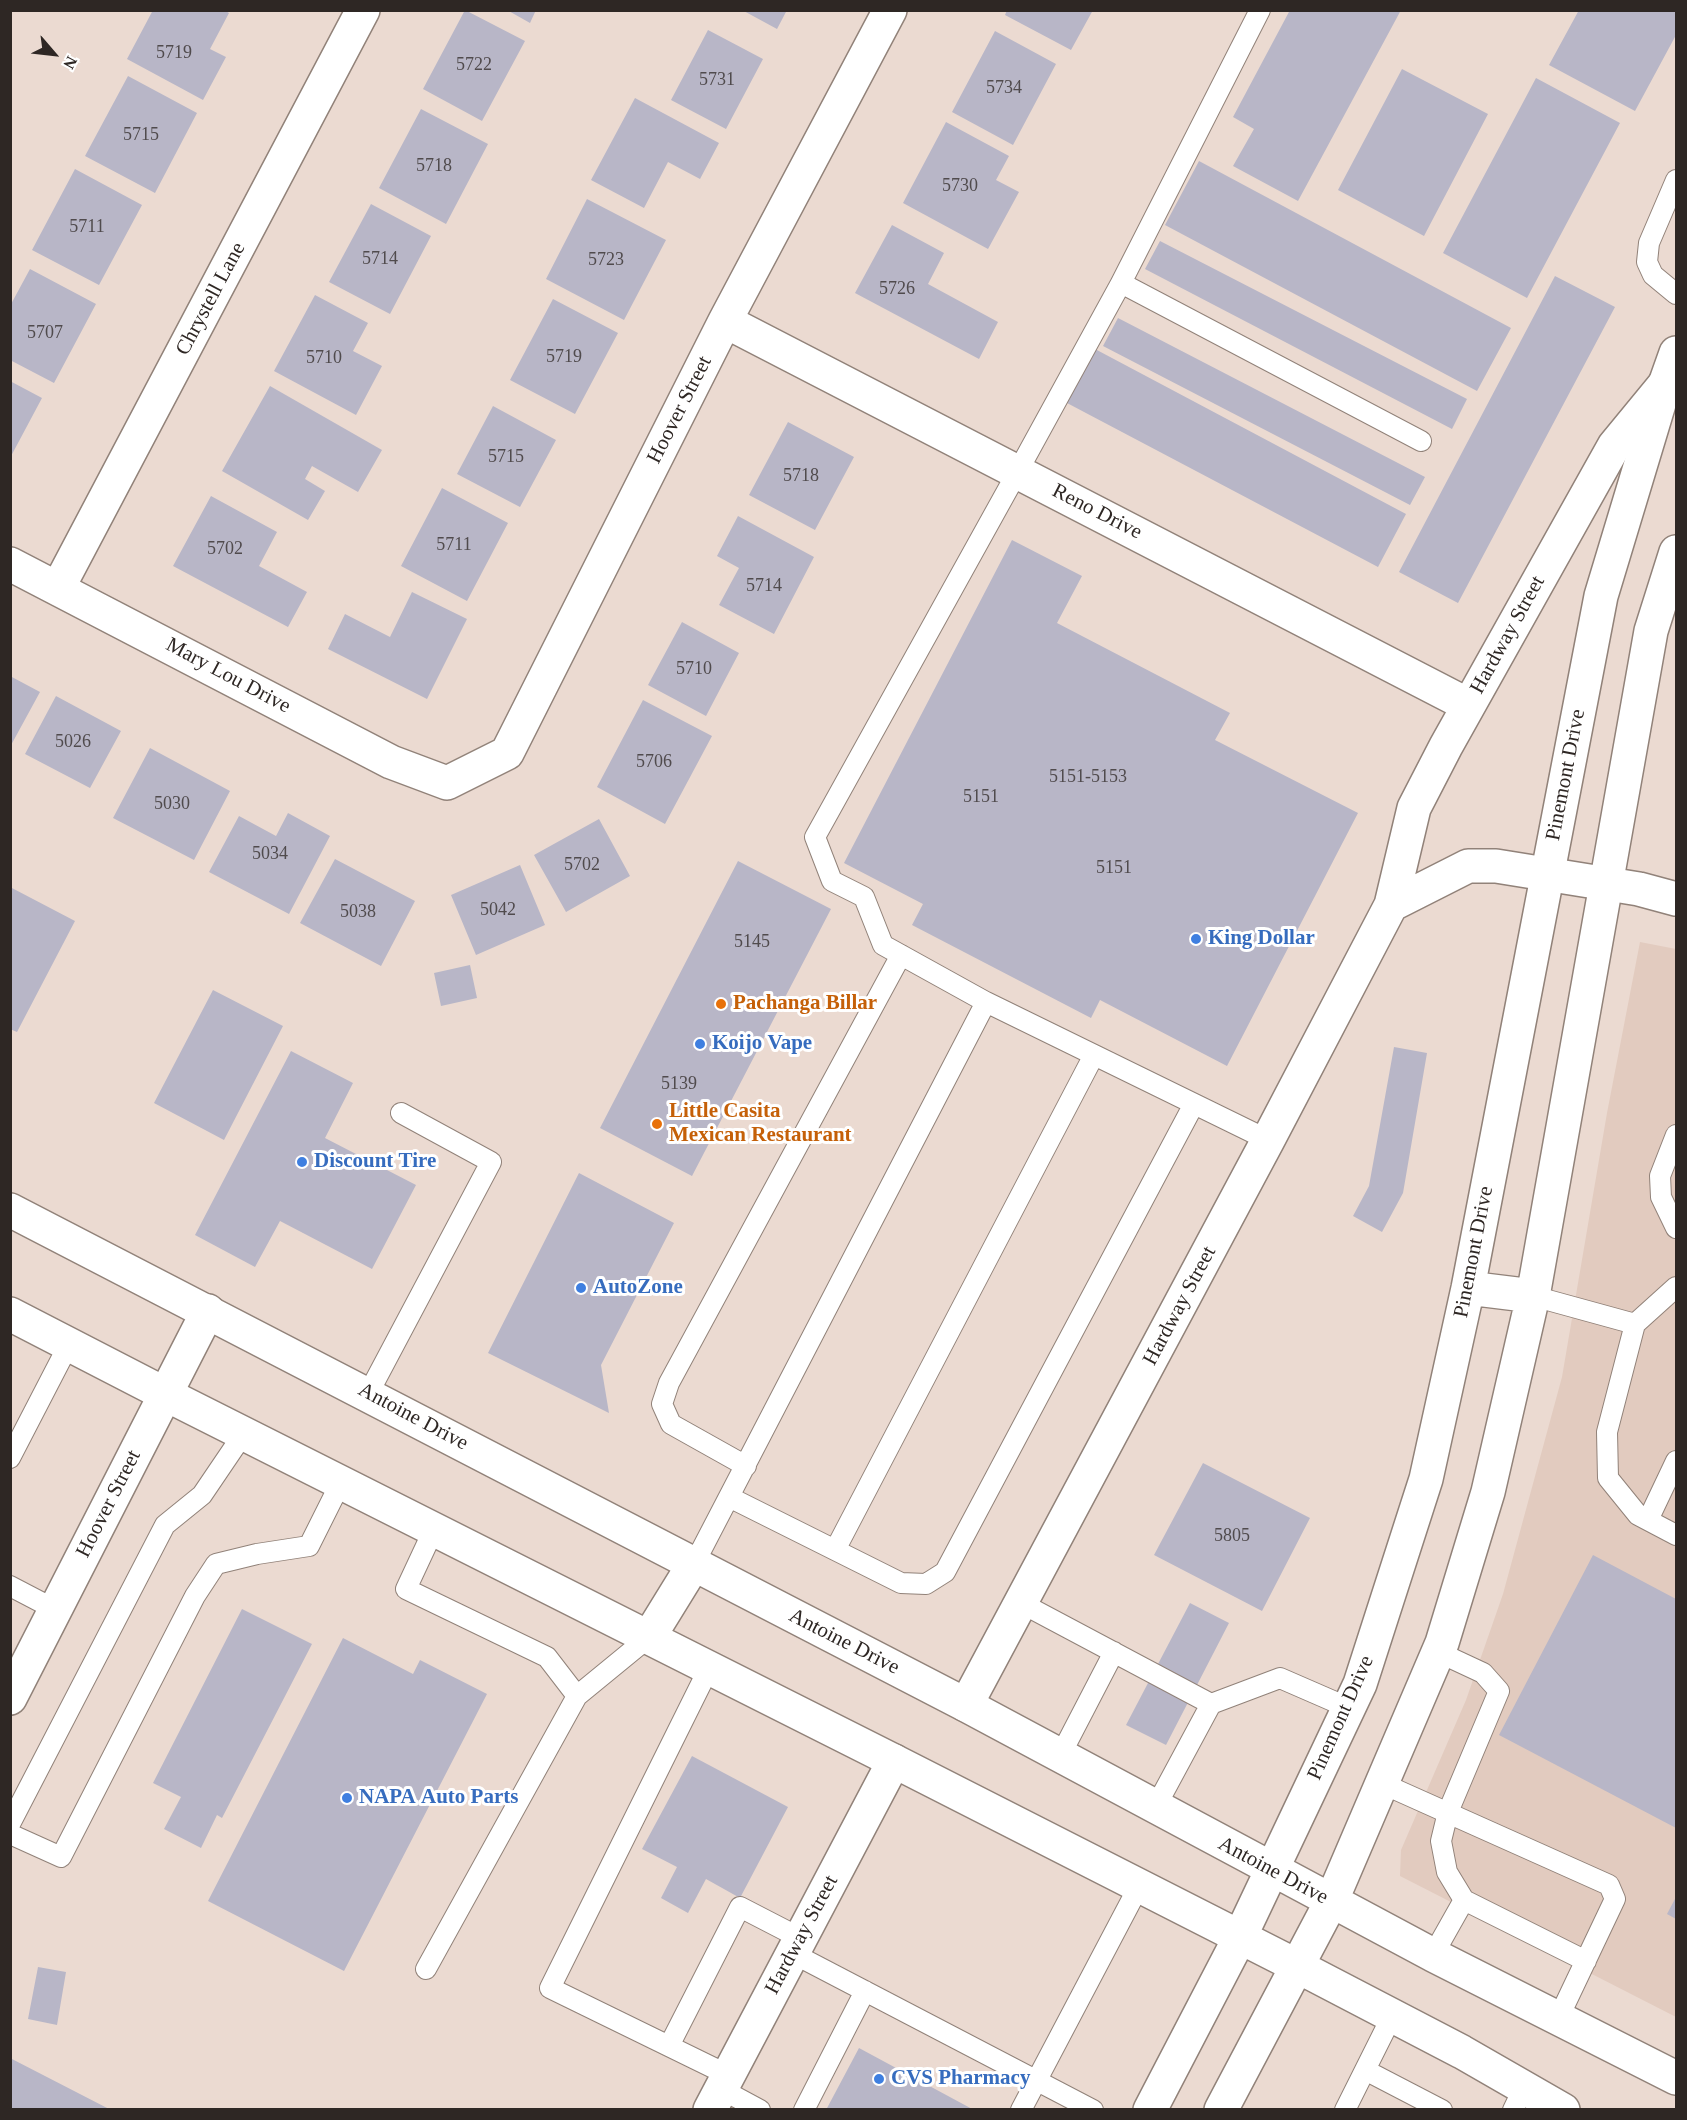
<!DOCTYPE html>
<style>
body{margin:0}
#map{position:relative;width:1687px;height:2120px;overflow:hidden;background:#ebdad1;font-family:Georgia,serif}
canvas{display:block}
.frame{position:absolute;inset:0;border:12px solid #2e2724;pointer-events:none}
.north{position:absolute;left:24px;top:24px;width:60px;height:60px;-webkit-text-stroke:4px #fff;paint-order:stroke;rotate:118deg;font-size:16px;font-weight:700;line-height:24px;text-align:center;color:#2e2724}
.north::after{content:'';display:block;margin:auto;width:21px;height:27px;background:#2e2724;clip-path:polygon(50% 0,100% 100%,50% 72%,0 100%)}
</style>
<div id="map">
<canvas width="1687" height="2120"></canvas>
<div class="frame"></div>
<div class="north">N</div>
</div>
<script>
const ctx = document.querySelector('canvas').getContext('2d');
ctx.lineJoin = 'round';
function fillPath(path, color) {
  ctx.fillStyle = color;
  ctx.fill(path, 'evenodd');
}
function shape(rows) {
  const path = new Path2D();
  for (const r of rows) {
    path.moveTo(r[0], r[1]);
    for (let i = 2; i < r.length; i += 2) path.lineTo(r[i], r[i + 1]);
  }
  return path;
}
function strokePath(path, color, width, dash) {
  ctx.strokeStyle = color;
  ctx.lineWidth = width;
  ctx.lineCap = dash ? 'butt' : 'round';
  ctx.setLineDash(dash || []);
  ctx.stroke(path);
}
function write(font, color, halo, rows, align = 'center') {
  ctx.font = font + ' Georgia,serif';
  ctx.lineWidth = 6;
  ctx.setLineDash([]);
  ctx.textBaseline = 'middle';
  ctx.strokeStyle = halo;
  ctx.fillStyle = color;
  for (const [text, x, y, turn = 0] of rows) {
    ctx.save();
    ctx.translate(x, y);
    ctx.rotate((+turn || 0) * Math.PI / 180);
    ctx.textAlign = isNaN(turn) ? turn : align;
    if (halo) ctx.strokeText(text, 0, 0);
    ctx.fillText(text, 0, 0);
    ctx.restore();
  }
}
const built = shape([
 [1640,942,1676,949,1676,2017,1400,1876,1401,1850,1466,1700,1503,1594,1562,1377,1607,1113]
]);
const building = shape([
 [153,10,224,10,229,13,210,49,226,57,203,100,127,59],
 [465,10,525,41,482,121,423,89],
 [507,10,536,10,530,23],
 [742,10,787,10,777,29],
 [1007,10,1093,10,1071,50,1005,15],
 [1290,10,1401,10,1298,201,1233,166,1254,129,1233,117],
 [1579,10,1676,10,1676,35,1635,111,1549,65],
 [708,30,763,59,726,129,671,100],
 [995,31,1056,64,1013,145,952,112],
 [1402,69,1488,114,1424,236,1338,190],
 [128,76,197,113,155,193,85,156],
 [1536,78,1620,123,1527,298,1443,253],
 [635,98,719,143,700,179,668,162,644,208,591,180],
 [421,109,488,144,446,224,379,188],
 [946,122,1009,156,996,180,1019,192,988,249,903,203],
 [1199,161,1511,328,1477,391,1165,225],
 [75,169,142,205,99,285,32,250],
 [587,199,666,240,624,320,546,279],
 [371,204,431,236,390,314,329,282],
 [892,225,944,253,928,284,998,322,979,359,855,293],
 [1160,241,1467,399,1452,429,1145,269],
 [30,269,96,304,54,383,10,360,10,306],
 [1555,276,1615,307,1458,603,1399,572],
 [315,295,368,323,353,351,382,366,356,415,274,371],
 [553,299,618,333,575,414,510,380],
 [1118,318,1425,477,1410,505,1103,346],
 [1095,349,1406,514,1378,567,1067,403],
 [10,381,42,398,10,458],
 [270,386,382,450,358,492,312,466,305,479,325,491,308,520,222,471],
 [493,406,556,440,520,507,457,474],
 [788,422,854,457,815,530,749,495],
 [442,488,508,523,467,601,401,566],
 [211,496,277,532,259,566,307,592,288,627,173,566],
 [738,516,814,557,774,634,719,605,739,568,717,556],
 [1012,540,1082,576,1057,623,1230,713,1215,740,1358,813,1227,1066,1100,1000,1091,1018,912,925,923,904,844,863],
 [412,592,467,619,427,699,328,649,345,614,390,637],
 [682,622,739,653,706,716,648,685],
 [10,676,40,692,10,747],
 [56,696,121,731,90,788,25,754],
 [643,700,712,736,665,824,597,787],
 [150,748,230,791,194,860,113,818],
 [288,813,330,836,289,914,209,872,239,816,276,836],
 [599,819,630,876,566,912,534,855],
 [335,859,415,901,381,966,300,923],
 [738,861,831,909,692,1176,600,1128],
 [520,865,545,925,476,955,451,895],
 [10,887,75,921,17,1032,10,1029],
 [470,965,477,998,441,1006,434,973],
 [213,990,283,1026,224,1140,154,1103],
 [1394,1047,1427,1053,1403,1193,1382,1232,1353,1216,1369,1186],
 [291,1051,353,1083,325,1138,416,1185,372,1269,280,1221,255,1267,195,1235],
 [579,1173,674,1223,601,1365,609,1413,488,1353],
 [1203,1463,1310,1518,1262,1611,1154,1555],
 [1593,1555,1676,1599,1676,1828,1499,1735],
 [1190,1603,1229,1623,1166,1745,1126,1725],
 [242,1609,312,1644,222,1818,217,1815,201,1848,164,1829,181,1797,153,1783],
 [343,1638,413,1674,420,1660,487,1694,344,1971,208,1901],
 [692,1756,788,1807,740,1898,706,1879,688,1913,661,1898,677,1867,642,1849],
 [1676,1897,1676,1919,1667,1914],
 [38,1967,66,1972,57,2025,28,2019],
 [859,2048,974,2110,826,2110],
 [10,2058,111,2110,10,2110]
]);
const service = shape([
 [1676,180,1649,243,1647,262,1653,275,1676,294],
 [1121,283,1421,441],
 [986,1002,883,945,864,897,832,881,815,837,1018,471,1121,283,1260,10],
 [1676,1135,1660,1176,1661,1197,1676,1228],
 [1533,1296,1635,1324,1676,1287],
 [1635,1324,1607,1432,1608,1478,1638,1515,1676,1535],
 [368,1394,491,1162,401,1113],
 [10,1458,69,1344],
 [746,1466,671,1424,662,1404,669,1383,901,955],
 [729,1497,901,1583,926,1584,945,1572,1194,1104],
 [1648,1520,1676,1461],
 [434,1529,406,1589,547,1657,577,1696],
 [835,1550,1094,1055],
 [694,1564,986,1002,1268,1140],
 [10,1586,56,1610],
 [1021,1603,1211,1704,1280,1678,1349,1708],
 [1438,1652,1483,1673,1499,1691,1448,1812,1441,1841,1447,1872,1464,1900,1586,1961],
 [709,1668,550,1988,728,2075],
 [1060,1756,1114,1652],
 [1381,1783,1609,1885,1615,1899,1558,2019],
 [1155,1808,1211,1704],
 [10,1824,165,1525,202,1495,244,1433],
 [10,1834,61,1857,195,1596,216,1564,257,1554,309,1546,341,1482],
 [792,1953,1093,2110],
 [1433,1955,1464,1900],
 [426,1969,577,1696,649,1637],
 [669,2046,740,1907,800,1938],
 [1365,2070,1442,2110],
 [721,2089,760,2110],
 [804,2110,865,1991],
 [1021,2110,1139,1886],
 [1345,2110,1392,2016],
 [1513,2110,1524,2087]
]);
const minor = shape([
 [725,321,1468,705],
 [10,564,391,762,447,783,507,753,725,321,890,10],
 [58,588,363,10],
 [1391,905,1414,808,1446,746,1614,446,1665,384],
 [10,1698,208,1311],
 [966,1705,1268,1140,1391,905,1468,866,1496,866,1639,889,1676,899],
 [710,2110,894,1761]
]);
const secondary = shape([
 [10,1210,966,1705,1433,1955,1676,2078],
 [1468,1288,1533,1296],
 [10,1314,165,1394,894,1761,1297,1966,1462,2052,1563,2110],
 [649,1637,694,1564],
 [1150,2110,1240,1937,1360,1684,1426,1479,1468,1288,1601,596,1665,384,1676,353],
 [1221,2110,1331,1902,1442,1643,1488,1492,1533,1296,1651,631,1676,552]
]);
const markers = [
 [1196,939,6,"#3f7fe0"],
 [721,1004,6,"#e8710a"],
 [700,1044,6,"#3f7fe0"],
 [657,1124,6,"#e8710a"],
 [302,1162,6,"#3f7fe0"],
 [581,1288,6,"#3f7fe0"],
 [347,1798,6,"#3f7fe0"],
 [879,2079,6,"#3f7fe0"]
];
const numberNames = [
 ["5719",174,53],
 ["5722",474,65],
 ["5731",717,80],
 ["5734",1004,88],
 ["5715",141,135],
 ["5718",434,166],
 ["5730",960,186],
 ["5711",87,227],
 ["5714",380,259],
 ["5723",606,260],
 ["5726",897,289],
 ["5707",45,333],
 ["5719",564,357],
 ["5710",324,358],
 ["5715",506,457],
 ["5718",801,476],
 ["5711",454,545],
 ["5702",225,549],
 ["5714",764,586],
 ["5710",694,669],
 ["5026",73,742],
 ["5706",654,762],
 ["5151-5153",1088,777],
 ["5151",981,797],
 ["5030",172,804],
 ["5034",270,854],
 ["5702",582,865],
 ["5151",1114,868],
 ["5042",498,910],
 ["5038",358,912],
 ["5145",752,942],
 ["5139",679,1084],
 ["5805",1232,1536]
];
const streetNames = [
 ["Chrystell Lane",211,299,-62],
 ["Hoover Street",680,410,-63],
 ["Reno Drive",1097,512,27],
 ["Hardway Street",1508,635,-61],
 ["Mary Lou Drive",228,676,28],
 ["Pinemont Drive",1566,775,-79],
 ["Pinemont Drive",1474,1252,-79],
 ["Hardway Street",1180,1306,-62],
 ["Antoine Drive",413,1417,28],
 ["Hoover Street",109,1504,-63],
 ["Antoine Drive",844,1642,27],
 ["Pinemont Drive",1341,1718,-66],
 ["Antoine Drive",1273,1871,28],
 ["Hardway Street",802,1935,-62]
];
const shopNames = [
 ["King Dollar",1208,939],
 ["Koijo Vape",712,1044],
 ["Discount Tire",314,1162],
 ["AutoZone",593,1288],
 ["NAPA Auto Parts",359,1798],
 ["CVS Pharmacy",891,2079]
];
const foodNames = [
 ["Pachanga Billar",733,1004],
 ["Little Casita",669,1112],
 ["Mexican Restaurant",669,1136]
];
fillPath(built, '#e2cbbf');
fillPath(building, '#b8b6c7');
strokePath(service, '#918279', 22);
strokePath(minor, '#918279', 36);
strokePath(secondary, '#918279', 36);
strokePath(service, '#fff', 20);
strokePath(minor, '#fff', 33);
strokePath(secondary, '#fff', 33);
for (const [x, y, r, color] of markers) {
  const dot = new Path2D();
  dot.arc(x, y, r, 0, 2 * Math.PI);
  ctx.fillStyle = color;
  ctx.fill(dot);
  strokePath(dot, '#fff', 2);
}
write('18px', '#504b4d', null, numberNames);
write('21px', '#2e2724', '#fff', streetNames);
write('bold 21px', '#366cbe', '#fff', shopNames, 'left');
write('bold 21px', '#c56008', '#fff', foodNames, 'left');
</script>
